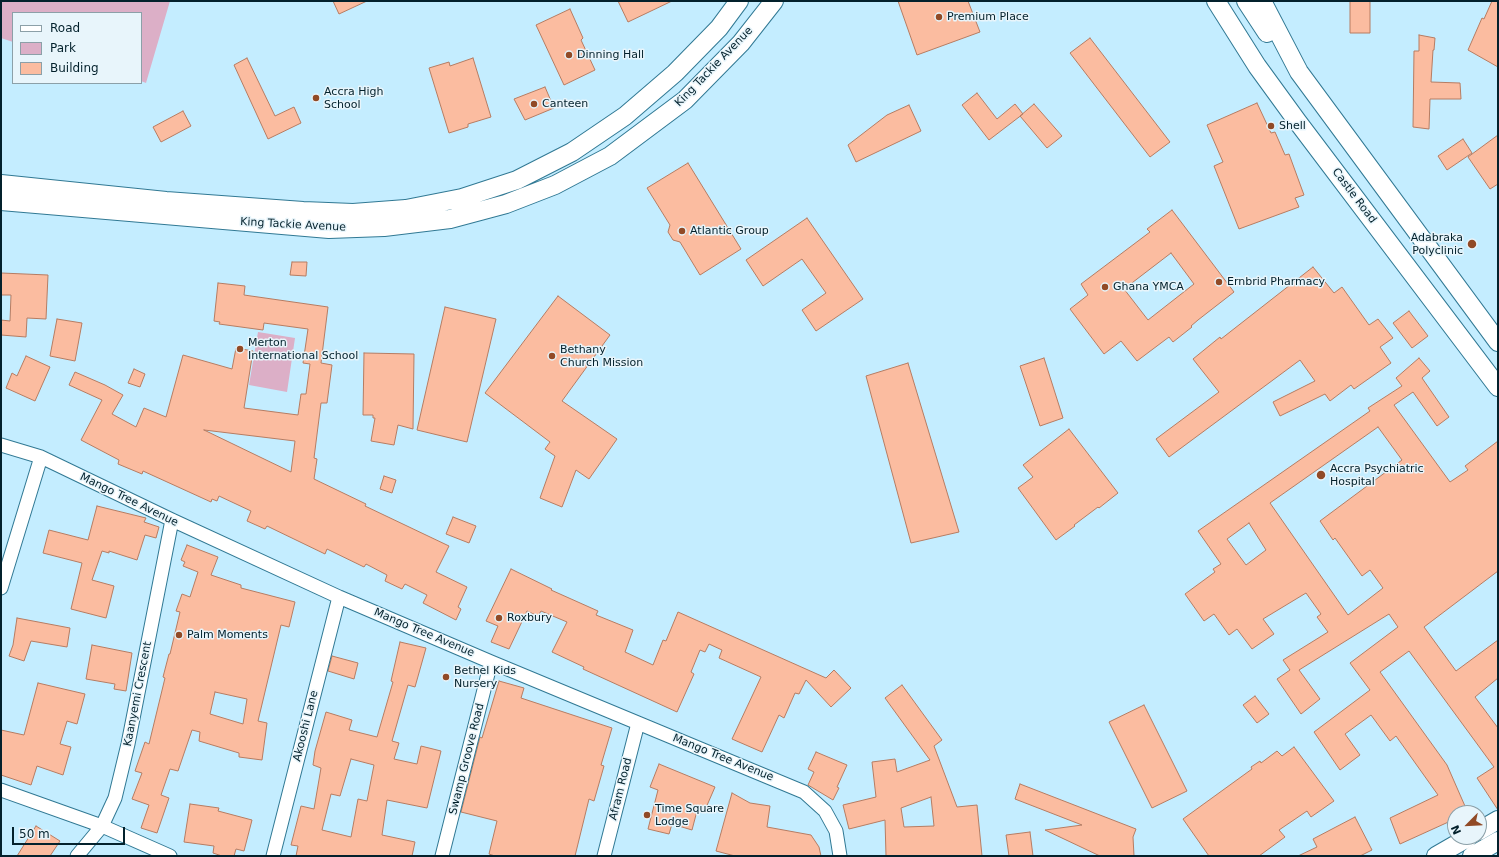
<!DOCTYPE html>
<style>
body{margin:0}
#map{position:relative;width:1499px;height:857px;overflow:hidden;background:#c4edff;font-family:"DejaVu Sans",sans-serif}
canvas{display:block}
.frame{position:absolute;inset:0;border:2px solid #03212c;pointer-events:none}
.legend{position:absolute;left:12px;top:12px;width:130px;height:72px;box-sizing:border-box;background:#e8f5fb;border:1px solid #8ca0a8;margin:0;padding:5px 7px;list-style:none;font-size:12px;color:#03212c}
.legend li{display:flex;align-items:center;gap:8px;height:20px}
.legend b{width:20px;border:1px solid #8ca0a8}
.north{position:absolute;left:1447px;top:805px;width:40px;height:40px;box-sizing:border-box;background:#e8f5fb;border:1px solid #8ca0a8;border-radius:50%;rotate:246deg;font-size:11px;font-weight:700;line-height:16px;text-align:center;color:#03212c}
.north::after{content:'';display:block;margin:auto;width:14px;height:18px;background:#914a26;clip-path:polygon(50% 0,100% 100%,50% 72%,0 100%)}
.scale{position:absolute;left:12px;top:827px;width:113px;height:18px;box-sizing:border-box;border:2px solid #03212c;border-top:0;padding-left:5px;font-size:12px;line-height:14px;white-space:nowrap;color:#03212c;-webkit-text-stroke:3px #e8f5fb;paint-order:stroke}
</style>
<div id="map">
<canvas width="1499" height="857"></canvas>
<div class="frame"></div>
<ul class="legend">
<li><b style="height:5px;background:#fff"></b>Road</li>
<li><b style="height:11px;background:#dcafc7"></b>Park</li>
<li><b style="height:11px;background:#fbbca0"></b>Building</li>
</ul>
<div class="north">N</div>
<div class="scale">50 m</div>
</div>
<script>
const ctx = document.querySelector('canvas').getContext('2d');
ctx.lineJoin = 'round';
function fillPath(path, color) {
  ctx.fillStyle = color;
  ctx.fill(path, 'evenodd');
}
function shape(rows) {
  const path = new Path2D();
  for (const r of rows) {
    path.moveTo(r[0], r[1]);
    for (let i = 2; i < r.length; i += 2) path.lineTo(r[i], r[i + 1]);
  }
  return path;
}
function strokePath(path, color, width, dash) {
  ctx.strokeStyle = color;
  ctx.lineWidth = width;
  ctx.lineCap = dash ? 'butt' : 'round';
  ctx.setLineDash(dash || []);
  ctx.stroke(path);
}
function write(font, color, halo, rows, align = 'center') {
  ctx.font = font + ' "DejaVu Sans",sans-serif';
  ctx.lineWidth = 3;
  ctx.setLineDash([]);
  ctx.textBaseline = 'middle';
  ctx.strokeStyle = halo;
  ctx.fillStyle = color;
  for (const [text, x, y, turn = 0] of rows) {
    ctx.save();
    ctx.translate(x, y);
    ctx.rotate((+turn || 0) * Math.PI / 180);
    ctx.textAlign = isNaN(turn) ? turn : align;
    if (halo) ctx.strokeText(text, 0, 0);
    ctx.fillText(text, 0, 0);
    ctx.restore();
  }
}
const green = shape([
 [1,1,170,1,146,83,141,81,141,13,13,13,13,42,1,38],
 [258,332,295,338,287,392,249,385]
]);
const building = shape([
 [333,1,367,1,339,14,333,1],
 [618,1,672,1,628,22,618,1],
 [898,1,968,1,980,32,917,55,898,1],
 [1350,1,1370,1,1370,33,1350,33,1350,1],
 [1492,1,1498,1,1498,67,1468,50,1482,18,1484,19,1492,1],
 [570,9,583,38,581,40,595,70,564,85,536,25,570,9],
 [1419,35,1435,38,1434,50,1433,50,1431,82,1460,83,1461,99,1430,99,1429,129,1413,127,1414,51,1419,51,1419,35],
 [1090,38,1170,142,1150,157,1070,53,1090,38],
 [247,58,275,116,294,107,301,123,268,139,234,65,247,58],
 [473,58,491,117,468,124,468,127,449,133,429,68,449,62,450,66,473,58],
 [545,87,554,108,525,120,514,99,545,87],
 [977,93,997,119,1015,104,1023,114,989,140,962,105,977,93],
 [1257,103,1271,133,1275,132,1285,155,1289,154,1304,195,1295,198,1299,207,1239,229,1214,166,1223,162,1207,125,1257,103],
 [1034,104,1062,136,1047,148,1020,116,1034,104],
 [909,105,921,131,856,162,848,145,887,115,909,105],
 [183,111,191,126,161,142,153,127,183,111],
 [1498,135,1498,184,1490,189,1468,157,1498,135],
 [1463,139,1472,153,1447,170,1438,156,1463,139],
 [688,163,741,249,700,275,680,242,673,240,668,232,670,225,647,188,688,163],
 [1172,210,1234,292,1198,320,1191,326,1192,327,1173,342,1169,337,1137,361,1121,341,1104,354,1070,309,1088,295,1081,284,1150,232,1147,229,1172,210],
 [1171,253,1194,284,1148,320,1124,289,1171,253],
 [807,218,863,299,816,331,802,310,826,293,802,259,763,286,746,260,807,218],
 [292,262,307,262,306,276,290,275,292,262],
 [1313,267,1334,293,1342,287,1369,325,1378,319,1393,338,1380,347,1391,363,1354,389,1351,385,1330,401,1325,394,1280,416,1273,402,1315,381,1300,360,1169,457,1156,439,1219,392,1193,359,1220,337,1221,339,1313,267],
 [1,273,48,275,46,319,27,318,26,337,1,335,1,320,10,321,11,295,1,295,1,273],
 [218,283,245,286,244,295,328,307,321,363,332,365,327,403,321,403,314,458,317,459,314,479,366,504,365,506,449,546,436,572,467,587,458,607,461,609,456,620,423,603,427,595,405,584,402,589,385,581,387,575,366,564,364,567,327,549,325,554,267,526,265,529,247,521,251,511,219,496,217,501,212,499,211,502,143,471,142,474,118,464,119,460,81,440,102,400,69,385,75,372,105,385,123,395,112,414,136,427,144,408,166,417,183,355,232,369,236,348,253,351,244,408,298,415,301,394,306,394,310,364,303,363,308,329,264,323,263,330,219,324,220,322,214,321,218,283],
 [204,430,295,441,291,472,204,430],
 [558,296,610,335,562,401,617,439,589,479,576,470,562,507,540,498,555,456,545,449,550,442,485,393,558,296],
 [445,307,496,319,467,442,417,430,445,307],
 [1409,311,1428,336,1412,348,1393,323,1409,311],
 [57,319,82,323,75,361,50,356,57,319],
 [364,353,414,354,413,429,398,425,394,445,371,441,375,418,373,418,373,415,363,415,364,353],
 [26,356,50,367,35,401,6,388,12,373,17,376,26,356],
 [1044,358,1063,418,1040,426,1020,366,1044,358],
 [1419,358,1430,371,1422,378,1449,417,1437,426,1413,392,1394,405,1450,482,1468,470,1465,466,1498,441,1498,571,1424,627,1456,671,1498,640,1498,678,1475,697,1498,728,1498,810,1477,778,1494,767,1409,651,1380,672,1447,765,1468,813,1455,813,1455,819,1400,844,1390,818,1438,795,1396,736,1390,741,1371,715,1345,734,1360,755,1340,770,1314,732,1370,690,1350,663,1398,627,1389,614,1299,670,1320,699,1301,714,1277,679,1290,670,1283,660,1328,632,1317,617,1321,614,1306,593,1263,619,1274,634,1252,649,1237,629,1229,635,1214,614,1204,621,1185,594,1215,572,1213,569,1221,564,1198,531,1370,411,1368,408,1402,386,1396,378,1419,358],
 [1378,427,1402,460,1320,521,1333,540,1335,538,1362,576,1370,570,1383,588,1348,615,1270,503,1378,427],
 [1249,523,1266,550,1246,565,1227,539,1249,523],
 [908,363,959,532,911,543,866,376,908,363],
 [134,369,145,374,140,387,128,383,134,369],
 [1069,429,1118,493,1099,508,1098,507,1074,525,1075,526,1056,540,1018,488,1033,477,1023,465,1069,429],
 [384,476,396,480,392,493,380,489,384,476],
 [97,506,146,518,144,522,159,527,156,538,145,535,137,560,109,551,109,553,102,551,92,580,114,586,106,618,71,609,82,563,43,553,49,530,88,540,97,506],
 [453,517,476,526,469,543,446,534,453,517],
 [187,545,218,557,211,575,241,585,241,588,295,602,289,627,281,625,258,721,267,723,262,760,239,757,239,753,199,741,200,732,192,730,178,771,170,769,161,795,169,798,157,833,141,828,149,805,132,799,142,773,135,771,145,742,149,744,165,678,163,677,169,654,170,654,180,612,176,611,182,594,190,597,198,572,183,566,185,562,181,560,187,545],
 [215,692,247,699,243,724,210,714,215,692],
 [511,569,552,589,551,590,598,611,596,615,633,630,625,652,653,665,663,640,666,641,678,612,826,678,834,670,851,688,831,707,806,680,799,694,795,693,784,718,779,715,762,752,732,739,761,677,719,658,722,650,709,644,705,652,700,650,691,672,694,674,677,712,583,669,584,667,552,652,567,622,541,611,538,616,527,611,509,649,491,642,498,626,486,621,511,569],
 [17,618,70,628,67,647,31,641,24,661,9,656,13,645,17,618],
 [400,642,426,648,415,687,408,685,392,741,399,743,394,759,417,764,421,746,441,751,427,808,387,800,382,835,415,842,412,856,296,856,298,846,291,845,301,806,314,809,321,768,313,765,315,751,326,712,352,720,349,730,377,737,393,682,391,681,400,642],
 [351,759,374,765,367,801,358,799,351,837,322,830,331,794,340,796,351,759],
 [92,645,132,653,126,691,114,689,115,684,86,679,92,645],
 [332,656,358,663,354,679,328,671,332,656],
 [499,681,524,688,521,698,612,728,601,765,604,766,594,801,589,799,575,856,495,856,489,854,497,821,461,812,480,737,482,738,499,681],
 [38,683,85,694,77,724,67,721,60,744,71,747,63,775,37,766,31,785,1,775,1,730,24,735,38,683],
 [902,685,942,740,934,746,957,807,977,805,982,856,886,856,885,820,849,829,843,805,876,797,872,762,895,759,897,772,930,760,885,698,902,685],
 [931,797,934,826,904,827,901,808,931,797],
 [1255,696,1269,714,1257,723,1243,705,1255,696],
 [1144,705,1187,791,1152,808,1109,722,1144,705],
 [1294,747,1334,801,1311,817,1307,811,1279,830,1285,837,1259,856,1209,856,1183,819,1252,769,1251,767,1260,761,1261,763,1277,751,1282,756,1294,747],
 [816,752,847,765,837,787,839,788,833,800,808,785,814,772,808,769,816,752],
 [659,764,715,787,705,810,698,807,692,830,672,824,669,834,648,829,658,790,650,787,659,764],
 [1020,784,1136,829,1133,837,1134,856,1100,856,1045,830,1082,825,1015,799,1020,784],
 [732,793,750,803,770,806,767,827,811,835,819,847,821,856,735,856,716,851,732,793],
 [190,804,219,808,218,811,252,820,244,851,236,849,234,856,222,856,213,853,214,846,184,842,190,804],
 [1355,817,1372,850,1360,856,1298,856,1317,847,1313,839,1355,817],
 [36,826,60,841,50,856,17,856,36,826],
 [1030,832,1033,856,1009,856,1006,835,1030,832]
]);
const minor = shape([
 [1,445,41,457,172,520,339,597,491,662,804,792,825,811,836,831,840,856],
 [1,588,41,457],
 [1,790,102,826,170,856],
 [77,856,102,826,115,798,128,744,172,520],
 [273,856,339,597],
 [442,856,491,662],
 [604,856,638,723]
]);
const secondary = shape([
 [1216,1,1257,66,1297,121,1498,387],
 [1246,1,1267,33],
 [1262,1,1299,72,1498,342],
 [1,184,166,201,303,211,353,213,406,209,462,198,517,180,572,152,625,116,675,73,719,28,739,1],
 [1,201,329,229,384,227,450,219,506,204,555,185,610,156,685,100,741,43,774,1],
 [1479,831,1498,820],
 [1436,856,1469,837],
 [1472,856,1498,841]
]);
const markers = [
 [939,17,4,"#914a26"],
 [569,55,4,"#914a26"],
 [316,98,4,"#914a26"],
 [534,104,4,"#914a26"],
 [1271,126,4,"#914a26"],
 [682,231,4,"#914a26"],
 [1472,244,5,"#914a26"],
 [1219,282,4,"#914a26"],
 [1105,287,4,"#914a26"],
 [240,349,4,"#914a26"],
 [552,356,4,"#914a26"],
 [1321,475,5,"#914a26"],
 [499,618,4,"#914a26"],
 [179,635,4,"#914a26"],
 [446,677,4,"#914a26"],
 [647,815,4,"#914a26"]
];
const poiNames = [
 ["Premium Place",947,17],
 ["Dinning Hall",577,55],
 ["Accra High",324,92],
 ["School",324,105],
 ["Canteen",542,104],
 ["Shell",1279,126],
 ["Atlantic Group",690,231],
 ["Adabraka",1463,238,"right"],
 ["Polyclinic",1463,251,"right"],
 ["Ernbrid Pharmacy",1227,282],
 ["Ghana YMCA",1113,287],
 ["Merton",248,343],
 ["International School",248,356],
 ["Bethany",560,350],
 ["Church Mission",560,363],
 ["Accra Psychiatric",1330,469],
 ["Hospital",1330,482],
 ["Roxbury",507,618],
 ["Palm Moments",187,635],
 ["Bethel Kids",454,671],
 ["Nursery",454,684],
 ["Time Square",655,809],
 ["Lodge",655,822]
];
const streetNames = [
 ["King Tackie Avenue",714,67,-46],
 ["Castle Road",1354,196,53],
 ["King Tackie Avenue",293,225,3],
 ["Mango Tree Avenue",129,500,26],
 ["Mango Tree Avenue",424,633,23],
 ["Kaanyemi Crescent",138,694,-79],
 ["Akooshi Lane",306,726,-76],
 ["Mango Tree Avenue",723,758,22],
 ["Swamp Groove Road",467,759,-76],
 ["Afram Road",621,789,-76]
];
fillPath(green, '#dcafc7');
fillPath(building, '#fbbca0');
strokePath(building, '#b67c62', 1);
strokePath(minor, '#317994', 15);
strokePath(secondary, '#317994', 20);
strokePath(minor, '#fff', 13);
strokePath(secondary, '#fff', 18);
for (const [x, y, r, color] of markers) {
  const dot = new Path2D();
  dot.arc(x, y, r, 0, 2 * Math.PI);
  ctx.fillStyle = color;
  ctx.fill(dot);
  strokePath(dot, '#e8f5fb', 1.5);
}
write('11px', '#03212c', '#e8f5fb', poiNames, 'left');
write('11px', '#03212c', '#e8f5fb', streetNames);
</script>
